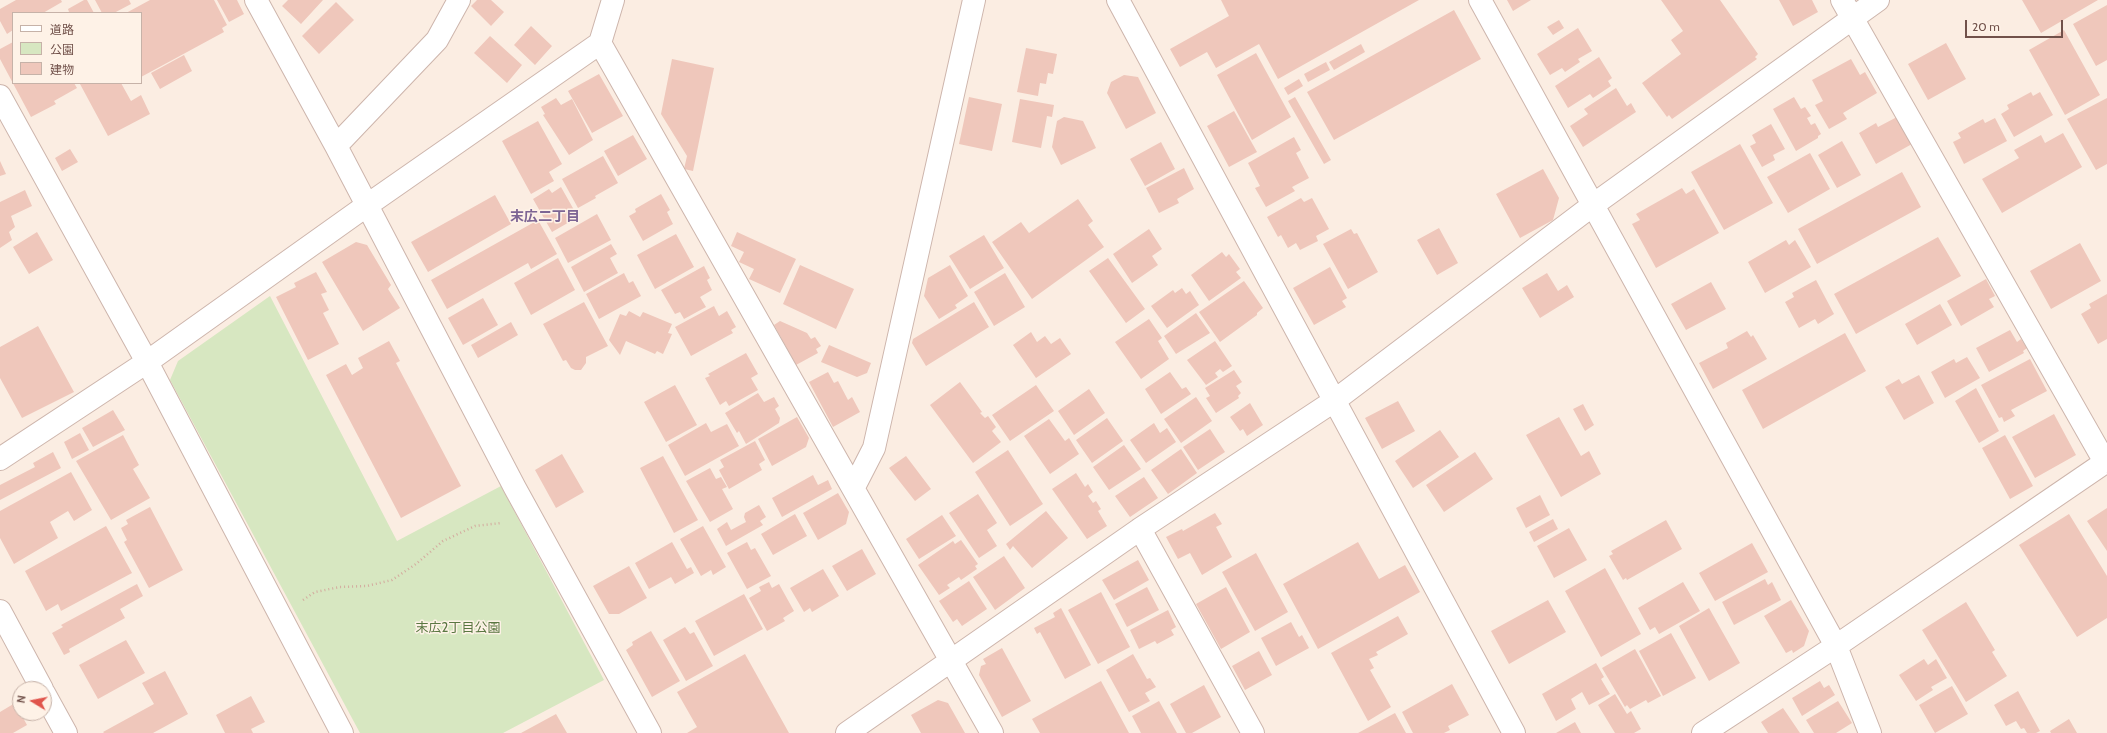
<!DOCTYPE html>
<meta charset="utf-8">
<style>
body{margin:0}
#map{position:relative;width:2107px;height:733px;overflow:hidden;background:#fbede2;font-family:Cabin,"Noto Sans JP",sans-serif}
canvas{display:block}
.legend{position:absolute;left:12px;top:12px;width:130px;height:72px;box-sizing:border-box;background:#fef2e7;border:1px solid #c6b2a8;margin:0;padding:5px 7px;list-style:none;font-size:12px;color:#71514a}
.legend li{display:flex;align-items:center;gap:8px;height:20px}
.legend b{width:20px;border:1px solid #c6b2a8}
.north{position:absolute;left:12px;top:681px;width:40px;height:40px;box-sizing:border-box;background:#fef2e7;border:1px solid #c6b2a8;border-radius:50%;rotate:280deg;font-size:11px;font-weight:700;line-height:16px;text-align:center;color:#71514a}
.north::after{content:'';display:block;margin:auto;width:14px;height:18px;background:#e0554c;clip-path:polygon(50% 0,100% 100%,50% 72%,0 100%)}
.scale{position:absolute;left:1965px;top:20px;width:98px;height:18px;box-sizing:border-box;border:2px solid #71514a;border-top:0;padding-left:5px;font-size:12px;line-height:14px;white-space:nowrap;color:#71514a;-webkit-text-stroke:3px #fef2e7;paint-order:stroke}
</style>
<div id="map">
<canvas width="2107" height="733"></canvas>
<ul class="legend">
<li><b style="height:5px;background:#fff"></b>道路</li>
<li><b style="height:11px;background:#d7e7c1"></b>公園</li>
<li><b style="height:11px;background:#efc7bb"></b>建物</li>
</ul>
<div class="north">N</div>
<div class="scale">20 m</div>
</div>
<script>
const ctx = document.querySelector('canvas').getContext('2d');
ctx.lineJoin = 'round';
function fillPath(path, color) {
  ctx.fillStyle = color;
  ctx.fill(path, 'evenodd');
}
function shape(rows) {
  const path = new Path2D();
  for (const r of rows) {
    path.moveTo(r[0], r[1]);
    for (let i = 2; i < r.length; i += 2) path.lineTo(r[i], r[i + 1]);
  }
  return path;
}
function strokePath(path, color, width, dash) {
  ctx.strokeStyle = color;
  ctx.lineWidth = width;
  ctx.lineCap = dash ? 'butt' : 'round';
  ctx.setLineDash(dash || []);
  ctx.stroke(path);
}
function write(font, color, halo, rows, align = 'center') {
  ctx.font = font + ' Cabin,"Noto Sans JP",sans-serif';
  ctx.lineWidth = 3;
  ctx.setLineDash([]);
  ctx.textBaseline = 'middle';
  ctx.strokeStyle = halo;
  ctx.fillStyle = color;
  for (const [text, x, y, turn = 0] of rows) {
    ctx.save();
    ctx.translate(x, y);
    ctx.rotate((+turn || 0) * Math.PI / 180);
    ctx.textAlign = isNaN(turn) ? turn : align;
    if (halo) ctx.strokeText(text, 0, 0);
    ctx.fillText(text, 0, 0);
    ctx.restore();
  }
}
const green = shape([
 [270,296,397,541,501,486,604,680,503,733,360,733,170,380,178,361]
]);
const building = shape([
 [16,0,61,0,62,2,43,13,13,13,13,30,7,34,0,21,0,9],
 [84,0,87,0,94,13,67,13,69,12,68,9],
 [95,0,129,0,131,4,114,13,102,13],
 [150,0,214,0,227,25,222,28,224,32,141,77,141,13,126,13],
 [217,0,237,0,244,14,229,22],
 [288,0,323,0,301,24,282,6],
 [477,0,491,0,504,12,491,26,471,6],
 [1221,0,1419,0,1278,79,1259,44,1216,68,1207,52,1180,67,1170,49,1229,16],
 [1507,0,1531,0,1513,11],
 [1661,0,1720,0,1758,54,1755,57,1757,59,1672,119,1669,115,1667,117,1642,83,1681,54,1671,40,1683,31],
 [1779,0,1812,0,1818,12,1793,26],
 [2022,0,2098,0,2041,33],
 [336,2,354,20,319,54,302,36],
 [2107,5,2107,60,2096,66,2073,24],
 [1454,10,1481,59,1334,140,1307,92],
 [1559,20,1564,28,1553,35,1547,27],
 [531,26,552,46,535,65,514,45],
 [1578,28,1592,51,1578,59,1580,62,1565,72,1562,68,1550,75,1537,54],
 [2064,30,2100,95,2065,115,2029,50],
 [490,36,522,65,507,83,474,53],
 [13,42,13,83,74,83,77,88,54,101,56,104,31,117,0,59,0,49],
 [1946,43,1966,79,1928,100,1908,64],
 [1361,44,1365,52,1334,70,1329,62],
 [1026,48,1057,54,1053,74,1048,73,1046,84,1040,83,1038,96,1017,92],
 [1256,53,1291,117,1252,140,1217,75],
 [184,55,192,71,160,89,151,73],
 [1599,57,1612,78,1608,81,1611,86,1593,98,1590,94,1568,108,1555,86],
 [672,59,714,68,693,171,684,169,687,156,661,114],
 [1851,59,1860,75,1865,72,1877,93,1843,113,1847,119,1829,129,1815,105,1823,101,1812,80],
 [1326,62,1330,70,1308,82,1304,74],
 [599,74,623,116,592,133,568,91],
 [1124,75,1138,77,1156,113,1126,129,1107,93,1111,82],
 [1299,79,1303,86,1288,95,1284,88],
 [83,83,121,83,131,101,141,95,150,114,108,136,80,84],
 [1616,88,1627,106,1631,103,1636,112,1583,147,1570,126,1588,114,1584,109],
 [2031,92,2033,96,2040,92,2053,115,2014,137,2001,114,2009,109,2007,105],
 [969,97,1002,104,992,151,959,144],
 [1295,97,1331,160,1324,164,1288,101],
 [1794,97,1801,109,1805,107,1811,116,1807,118,1811,125,1815,123,1821,134,1818,136,1818,138,1796,151,1773,109],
 [556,98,561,105,572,99,593,140,569,155,543,115,545,114,541,107],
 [2107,98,2107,164,2096,170,2067,119],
 [1020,99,1054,105,1052,117,1047,116,1041,148,1012,142],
 [1234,111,1257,152,1229,167,1207,126],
 [1064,117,1083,121,1096,148,1061,165,1052,147,1057,121],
 [1897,117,1912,144,1876,164,1859,133,1876,123,1878,127],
 [1995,118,2007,141,1964,164,1953,142,1961,138,1958,133,1983,119,1985,123],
 [538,121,562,164,549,172,554,181,531,194,502,141],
 [1771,124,1785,149,1773,155,1775,160,1762,167,1750,146,1756,143,1752,135],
 [2063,133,2082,167,2002,213,1982,179,2019,158,2014,150,2041,135,2045,143],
 [633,135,647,159,618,176,604,151],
 [1294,137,1301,150,1296,153,1309,178,1292,187,1295,191,1266,207,1255,188,1260,186,1248,163],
 [1842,141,1861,175,1837,188,1818,155],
 [1161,142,1175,169,1145,186,1130,159],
 [1740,144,1773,203,1724,230,1691,172],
 [70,149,78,162,62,171,55,158],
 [1810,153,1830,189,1788,213,1767,177],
 [603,156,618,183,595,196,596,198,578,208,562,179],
 [0,161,6,174,0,176],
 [1184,168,1194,189,1177,199,1179,203,1159,213,1146,188],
 [1543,169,1559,198,1553,220,1520,238,1496,194],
 [1902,172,1921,207,1817,264,1798,229],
 [561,187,578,217,552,232,533,199,549,189,552,193],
 [1682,188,1686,194,1694,189,1719,233,1656,268,1632,224,1640,220,1636,214],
 [25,190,32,206,11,216,15,227,9,232,12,240,0,248,0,202],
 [661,194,670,210,667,212,673,224,643,241,629,216,636,212,635,209],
 [495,195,511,224,428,272,411,242],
 [1301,198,1304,202,1312,198,1329,229,1316,236,1318,241,1300,250,1296,243,1288,248,1281,235,1278,237,1267,217],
 [1078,199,1093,221,1088,225,1104,247,1032,299,992,242,1021,222,1029,233],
 [597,214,611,240,568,263,555,238],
 [538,220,557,254,531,269,528,263,447,309,431,280],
 [1439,228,1458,263,1437,275,1417,240],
 [1149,229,1162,249,1152,256,1158,265,1132,283,1113,254],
 [1351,229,1354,234,1357,233,1378,272,1348,289,1323,244],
 [37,232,53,260,29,274,13,247],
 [737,232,796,259,780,293,749,279,754,269,739,262,744,252,731,246],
 [676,234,694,267,655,289,637,255],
 [984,235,1004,268,970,289,949,256],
 [1938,237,1961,276,1856,334,1834,294],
 [1786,240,1789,245,1795,240,1811,267,1765,293,1748,262],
 [356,242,367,245,391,285,388,289,400,308,363,331,322,262],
 [2080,243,2101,281,2051,309,2030,271],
 [611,244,617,254,610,258,618,273,584,292,571,267],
 [1222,252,1226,257,1229,254,1240,269,1236,272,1241,278,1209,301,1191,275],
 [558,258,575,290,531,315,514,283],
 [1108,258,1145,309,1126,323,1089,271],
 [800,265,854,289,836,329,783,304],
 [950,265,968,296,955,305,957,308,939,319,924,296,928,278],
 [704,266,710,278,707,280,712,290,700,297,706,307,684,319,680,312,675,314,661,290],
 [1330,267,1347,298,1342,301,1346,307,1314,325,1293,288],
 [316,272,327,292,321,294,329,310,323,313,339,344,308,360,276,297,296,287,294,283],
 [624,273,629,283,633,281,641,296,599,319,586,294],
 [1005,273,1025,307,994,326,974,292],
 [1547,273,1558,291,1567,285,1574,297,1540,318,1522,288],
 [1986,279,1995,296,1989,299,1994,307,1961,326,1947,301],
 [1816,280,1834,314,1818,324,1815,319,1799,328,1785,302,1794,297,1792,293],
 [1244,281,1263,308,1257,313,1257,315,1220,342,1199,312],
 [1711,282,1726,309,1686,330,1671,304],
 [1182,288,1186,294,1190,291,1199,305,1167,328,1151,306,1173,290,1175,293],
 [2107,294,2107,339,2098,344,2081,314,2091,308,2089,304],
 [483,298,498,325,463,345,448,318],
 [584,302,608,346,586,357,586,363,581,370,575,370,571,368,566,360,563,361,543,324],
 [974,302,989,327,926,366,912,343,913,339],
 [1940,304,1952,325,1917,345,1905,324],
 [714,306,719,316,727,311,736,327,731,330,733,333,691,356,675,327],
 [629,311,640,317,643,312,672,324,668,333,672,334,663,354,657,351,655,354,626,341,620,355,609,340,620,314,626,316],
 [1196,313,1210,333,1176,354,1164,336],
 [1149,319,1162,338,1158,341,1169,359,1141,379,1115,342],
 [780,321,807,333,811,339,815,337,821,346,816,349,818,353,796,365,774,325],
 [511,322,518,335,478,358,471,345],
 [38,326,74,392,22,418,0,378,0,347],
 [2010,330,2017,342,2021,339,2027,348,2023,351,2024,353,1989,372,1976,348],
 [1747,331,1751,337,1753,335,1767,359,1713,389,1699,363,1728,348,1726,343],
 [1031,332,1037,342,1045,336,1051,344,1060,338,1071,354,1036,378,1013,345],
 [1845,333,1866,371,1763,429,1742,390],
 [389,341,400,361,396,363,461,486,401,518,326,375,346,364,352,375,363,368,358,358],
 [1215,341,1232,366,1223,372,1220,369,1215,373,1218,377,1206,385,1187,360],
 [829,345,871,363,867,373,857,377,821,362],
 [746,353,758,374,751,378,758,390,729,406,726,401,720,405,705,378,710,376,708,374],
 [1967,357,1980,378,1945,398,1931,372,1954,359,1956,363],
 [2030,359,2047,391,2011,410,2015,416,2004,422,2002,417,1999,418,1981,385],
 [1234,370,1242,382,1236,386,1241,393,1238,396,1239,398,1216,413,1206,398,1210,396,1205,388],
 [828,372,834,383,838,381,848,400,852,397,860,412,833,427,809,382],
 [1170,372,1182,389,1186,387,1191,394,1161,414,1145,389],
 [1919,375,1934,403,1904,420,1885,387,1899,379,1902,384],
 [960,382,982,412,980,413,985,418,988,416,996,427,992,431,1001,442,973,463,930,405],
 [675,385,697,425,666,442,644,402],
 [1036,385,1054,411,1010,441,992,415],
 [1976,388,1999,431,1979,443,1955,401],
 [1089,389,1105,413,1074,435,1058,411],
 [758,393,764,402,774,397,779,406,775,409,780,418,779,423,746,444,739,431,737,433,725,413],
 [1196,397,1212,421,1181,443,1164,419],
 [1398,401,1415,431,1382,449,1365,418],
 [1250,403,1263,425,1247,436,1243,429,1240,431,1230,417],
 [1583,404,1594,425,1585,431,1573,409],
 [113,410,125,430,93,447,82,428],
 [2054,414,2076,455,2035,478,2012,437],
 [797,417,809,438,806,447,772,466,758,439],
 [1559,417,1581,456,1589,451,1601,474,1561,497,1526,435],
 [1107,418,1123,441,1092,463,1076,440],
 [1049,419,1065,441,1069,438,1079,454,1050,474,1024,436],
 [706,423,711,432,727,424,739,446,685,476,668,445],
 [1154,423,1160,433,1167,428,1176,442,1146,463,1130,440],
 [1210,429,1225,452,1198,470,1183,447],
 [1440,430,1459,457,1413,488,1395,461],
 [80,433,89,450,72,459,64,442],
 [123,435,139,465,133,469,150,498,111,520,76,461],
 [2005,435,2033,486,2010,499,1982,448],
 [755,441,765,460,759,464,762,470,729,489,719,470,724,467,720,460],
 [1124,445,1141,469,1109,490,1093,467],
 [1181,449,1197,473,1168,494,1151,470],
 [1008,450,1043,504,1010,526,975,472],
 [53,452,61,468,0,500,0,485,35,467,33,463],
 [1475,452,1493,479,1444,512,1426,485],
 [562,454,584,492,556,508,535,470],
 [663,456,698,520,674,533,640,468],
 [906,456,931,489,915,501,889,468],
 [710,468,716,479,721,477,727,487,722,489,733,509,710,522,686,481],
 [71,472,92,510,74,521,68,511,50,522,58,538,14,564,0,538,0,511],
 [1076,473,1085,487,1088,484,1093,492,1088,496,1093,503,1096,501,1101,509,1098,511,1107,526,1087,539,1052,489],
 [813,475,818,485,828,480,832,489,782,517,772,498],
 [1144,477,1158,498,1130,517,1115,496],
 [838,493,849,512,846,524,818,540,803,513],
 [978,494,997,523,987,530,997,546,979,558,949,513],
 [1540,495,1550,515,1526,528,1516,508],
 [759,505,766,517,760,521,763,525,726,546,717,529,727,522,731,530,746,522,744,517,745,513],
 [150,507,183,570,149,588,124,542,127,540,121,528,128,524,126,520],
 [2107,508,2107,551,2087,521],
 [1046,511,1068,538,1032,568,1013,546,1010,550,1006,544],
 [1215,513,1222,524,1216,527,1232,557,1202,575,1190,553,1178,559,1166,537,1182,529,1183,531],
 [795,514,807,536,773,555,761,534],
 [2069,514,2107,576,2107,618,2077,637,2019,545],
 [942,515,956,536,919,559,906,539],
 [1553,519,1558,529,1534,542,1529,532],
 [1666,520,1682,549,1627,580,1626,578,1623,580,1609,556,1613,554,1611,551],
 [106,526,132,573,61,611,58,604,46,611,25,571],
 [703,526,726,567,713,575,711,570,701,576,680,539],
 [1569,528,1587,560,1554,578,1537,546],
 [961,540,978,564,975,566,977,569,961,580,959,577,947,585,950,588,939,595,918,565,953,541,955,544],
 [672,542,687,569,691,567,694,573,675,584,671,577,649,589,635,563],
 [747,542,751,550,755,548,771,576,747,589,727,553],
 [1358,542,1379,579,1405,565,1420,592,1318,649,1283,584],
 [1752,543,1768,572,1715,601,1699,573],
 [862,549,876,574,847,591,832,566],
 [1256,553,1288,612,1255,631,1222,572],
 [1004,556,1025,588,995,610,973,577],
 [1138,560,1149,580,1114,600,1102,580],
 [629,566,647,598,619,614,609,614,593,586],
 [1605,568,1641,634,1601,657,1565,591],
 [823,569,839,596,812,612,810,608,804,612,790,588],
 [1765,579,1768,585,1772,582,1781,600,1734,625,1722,602],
 [969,581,987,609,962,626,957,619,953,622,939,601],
 [769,582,772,588,779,584,794,611,783,618,785,621,767,631,749,598,761,591,759,587],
 [1683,582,1700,611,1659,634,1655,627,1650,630,1638,608],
 [137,584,143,596,120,609,125,618,69,649,70,652,64,655,52,633,63,627,61,625],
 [1147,587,1159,610,1127,627,1115,604],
 [1226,587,1250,632,1221,649,1196,604],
 [1101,592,1130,647,1098,664,1068,610],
 [744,594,763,629,714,656,695,621],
 [1548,600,1566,632,1509,664,1491,631],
 [1791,600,1809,631,1804,646,1793,653,1792,650,1786,653,1764,616],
 [1966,602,1995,650,1992,652,2007,676,1966,702,1922,630],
 [1061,608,1091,665,1065,679,1040,632,1037,634,1034,628,1055,617,1053,613],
 [1709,608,1740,663,1709,681,1679,626],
 [1168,610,1176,627,1171,630,1174,635,1157,644,1155,641,1139,649,1130,630],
 [1398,616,1408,634,1376,652,1378,655,1369,659,1374,668,1370,670,1391,707,1368,721,1331,653],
 [1291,622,1299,637,1302,635,1309,648,1276,666,1261,638],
 [685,627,690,634,694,632,713,666,686,681,663,640],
 [651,631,680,681,652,697,626,650,633,645,632,642],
 [1671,633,1696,678,1663,696,1639,651],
 [126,640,145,673,98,699,79,665],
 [1002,648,1031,701,1002,717,979,675,981,666,986,664,983,659],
 [1635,649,1661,696,1648,703,1646,700,1630,709,1627,705,1625,707,1602,668],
 [1259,651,1272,675,1245,690,1232,666],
 [745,654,789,733,687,733,697,727,677,692],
 [1133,654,1147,679,1150,678,1156,687,1145,693,1150,701,1129,712,1106,670],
 [1924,659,1928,665,1936,659,1947,678,1931,687,1933,690,1916,701,1899,675],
 [1596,663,1604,677,1601,679,1610,694,1589,705,1582,692,1571,699,1576,709,1556,721,1542,694],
 [165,671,188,714,153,733,104,733,103,732,154,704,142,683],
 [1101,681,1129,733,1040,733,1032,719],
 [1820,681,1824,688,1829,685,1835,695,1802,716,1792,698],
 [1452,684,1469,715,1448,726,1450,730,1444,733,1413,733,1402,712],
 [1204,685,1221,717,1192,733,1186,733,1170,704],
 [1952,686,1968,714,1935,733,1919,705],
 [2018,691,2040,731,2036,733,2027,733,2024,728,2021,729,2016,721,2006,726,1994,705],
 [1615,694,1627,714,1631,711,1641,729,1634,733,1615,733,1598,705],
 [251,696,265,722,251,729,253,733,225,733,216,715],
 [938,700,948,703,965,733,921,733,911,715],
 [1159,701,1177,733,1141,733,1132,716],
 [1838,701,1852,723,1836,733,1814,733,1806,720],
 [15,703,27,725,13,733,0,733,0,712],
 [1783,708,1800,733,1768,733,1761,722],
 [1395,713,1406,733,1358,733],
 [556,714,567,733,521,733],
 [2069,719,2077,733,2051,733,2050,731],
 [1575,722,1581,733,1556,733]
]);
const path = shape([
 [303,600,315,592,340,587,367,586,392,580,416,564,443,541,475,526,501,523]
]);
const minor = shape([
 [256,0,336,146,515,488,650,733],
 [1118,0,1514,733],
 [1480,0,1836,646,1870,733],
 [1842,0,2105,462],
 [600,43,992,733],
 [0,96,147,362,342,733],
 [336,146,437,40,459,0],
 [0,459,147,362,366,206,600,43,613,0],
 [854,487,874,448,974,0],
 [1140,529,1253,733],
 [0,611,42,689],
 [44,693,66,733],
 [847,733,1140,529,1334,401,1593,205,1878,0],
 [1703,733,1836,646,2107,461]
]);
const parkNames = [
 ["末広2丁目公園",458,628]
];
const neighbourhoodNames = [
 ["末広二丁目",545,217]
];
fillPath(green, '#d7e7c1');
fillPath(building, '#efc7bb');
strokePath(minor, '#cdb5ac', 24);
strokePath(path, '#d3ab9e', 2.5, [1, 3]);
strokePath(minor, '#fff', 22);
write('13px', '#5a7742', '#fef2e7', parkNames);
write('bold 14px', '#7d6594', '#fef2e7', neighbourhoodNames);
</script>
